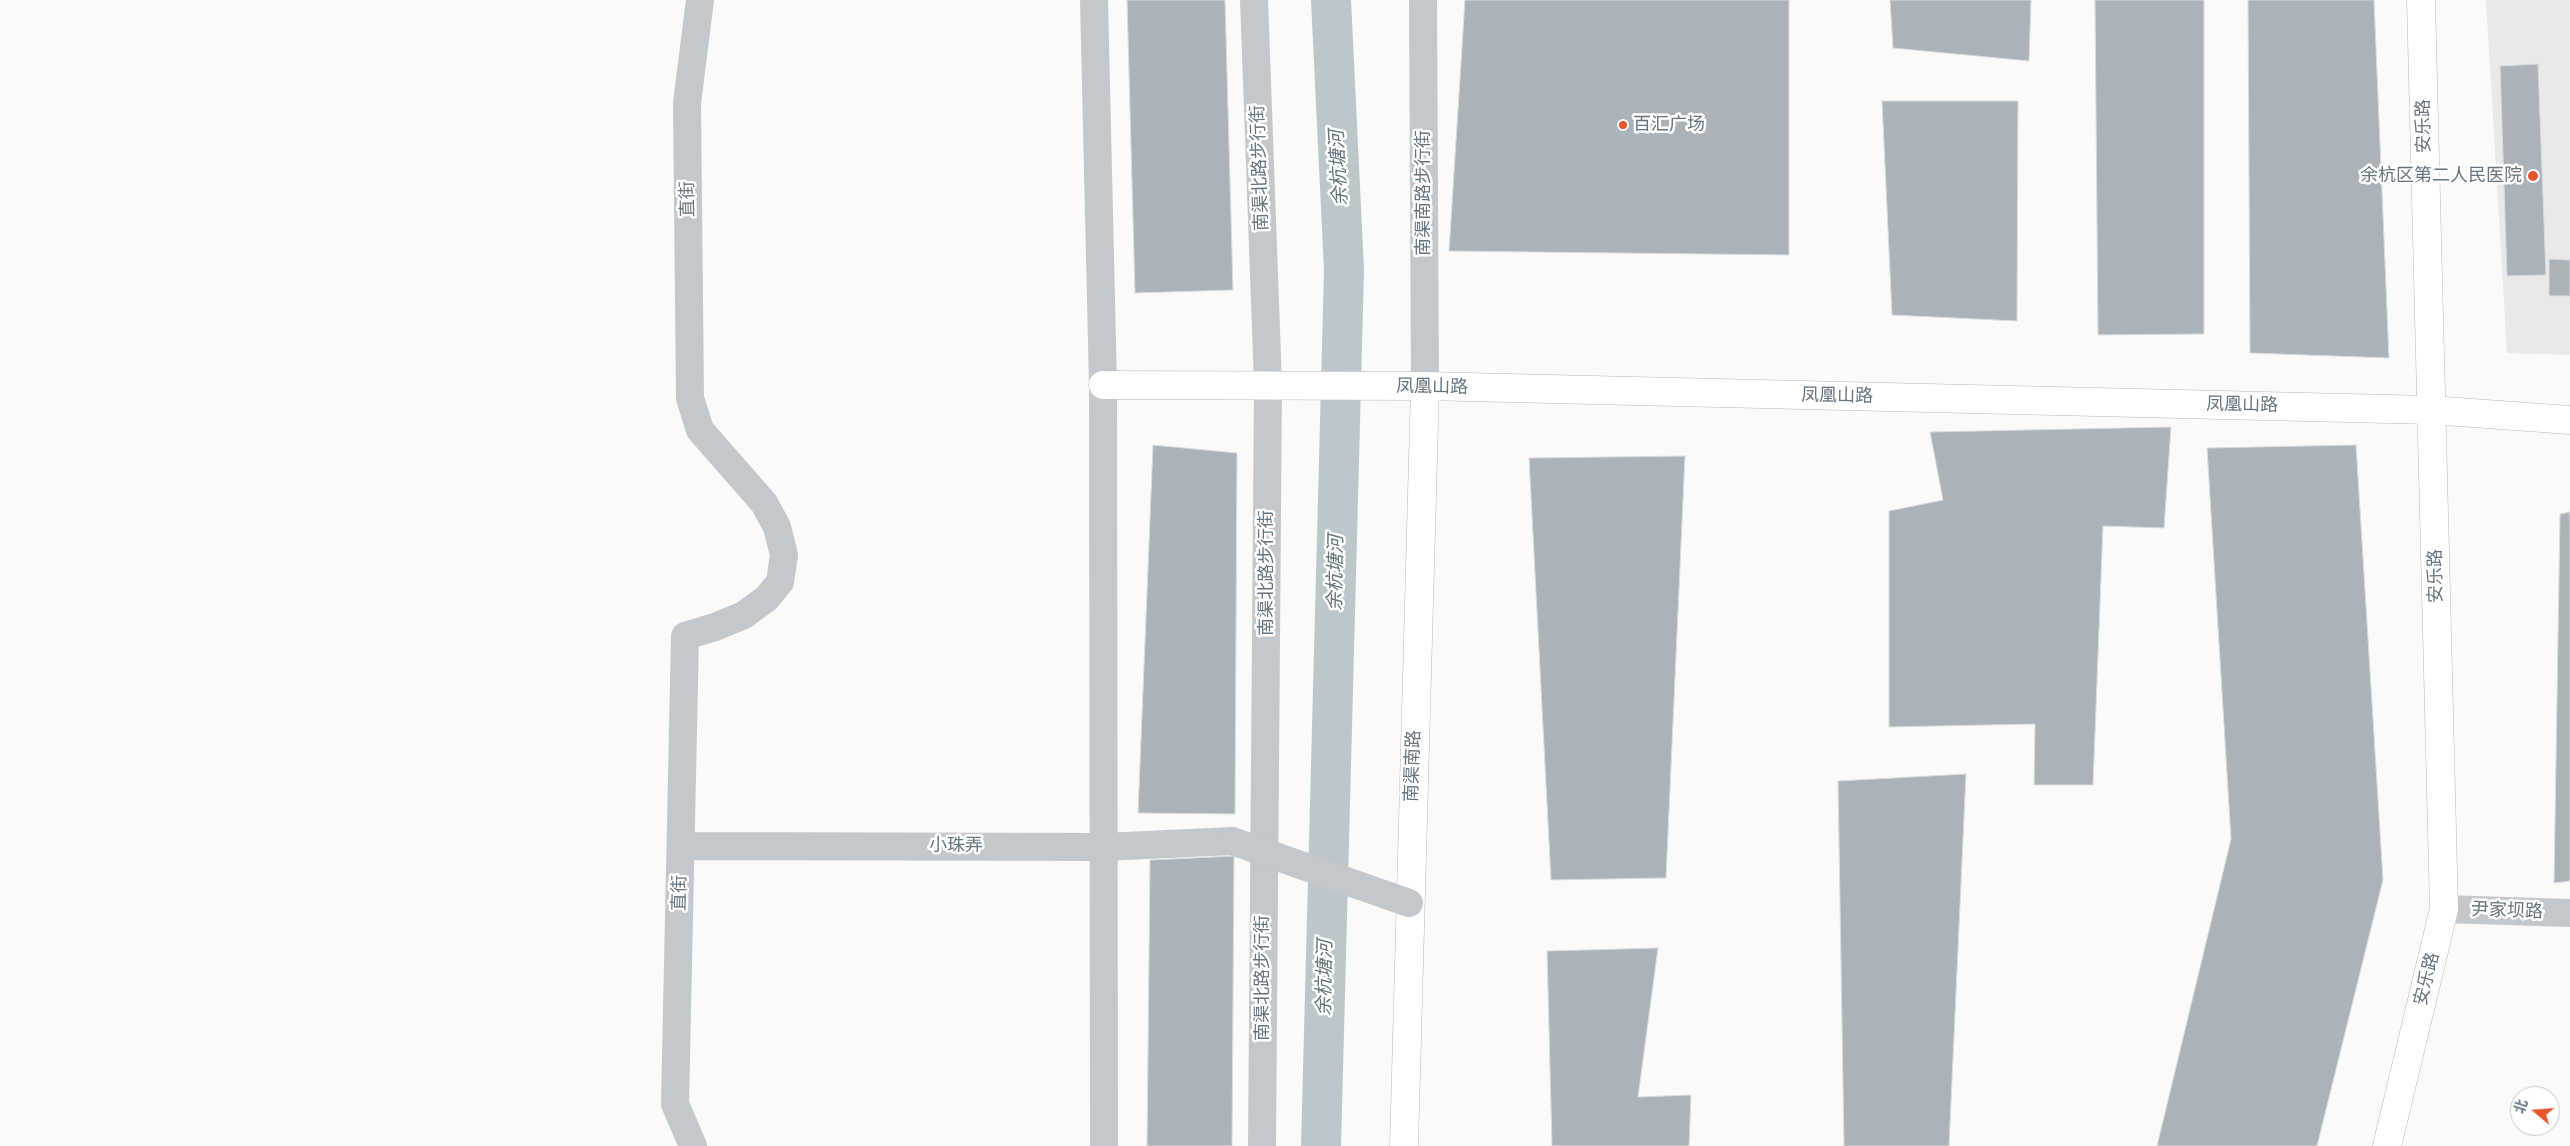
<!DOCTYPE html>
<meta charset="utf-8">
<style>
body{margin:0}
#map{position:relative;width:2570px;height:1146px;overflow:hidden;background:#fafaf8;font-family:Karla,"Noto Sans SC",sans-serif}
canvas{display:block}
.north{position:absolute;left:2510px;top:1086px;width:50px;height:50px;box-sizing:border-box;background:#fff;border:1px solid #c1c8cd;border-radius:50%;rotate:288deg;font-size:14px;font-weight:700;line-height:20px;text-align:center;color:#657683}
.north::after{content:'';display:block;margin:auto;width:18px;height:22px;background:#e4572e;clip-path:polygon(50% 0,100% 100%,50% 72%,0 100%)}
</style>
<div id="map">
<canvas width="2570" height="1146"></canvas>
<div class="north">北</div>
</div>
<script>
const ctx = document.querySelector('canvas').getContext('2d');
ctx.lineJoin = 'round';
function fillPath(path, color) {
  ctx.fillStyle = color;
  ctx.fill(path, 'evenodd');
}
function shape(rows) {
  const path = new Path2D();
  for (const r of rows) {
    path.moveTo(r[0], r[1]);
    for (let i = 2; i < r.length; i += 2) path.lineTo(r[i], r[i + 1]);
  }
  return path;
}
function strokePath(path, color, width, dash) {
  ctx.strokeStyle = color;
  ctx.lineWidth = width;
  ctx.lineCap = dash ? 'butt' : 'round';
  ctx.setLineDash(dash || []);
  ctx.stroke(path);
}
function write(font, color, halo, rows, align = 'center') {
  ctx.font = font + ' Karla,"Noto Sans SC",sans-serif';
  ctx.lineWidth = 5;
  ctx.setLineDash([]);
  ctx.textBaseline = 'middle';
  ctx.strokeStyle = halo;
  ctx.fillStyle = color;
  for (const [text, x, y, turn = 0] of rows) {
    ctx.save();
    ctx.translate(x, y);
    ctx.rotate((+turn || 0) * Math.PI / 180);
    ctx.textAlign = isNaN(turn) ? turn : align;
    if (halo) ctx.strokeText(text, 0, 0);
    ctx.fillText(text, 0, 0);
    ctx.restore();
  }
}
const built = shape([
 [2486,0,2570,0,2570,355,2507,353]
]);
const canal = shape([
 [1321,1146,1344,270,1331,0]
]);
const building = shape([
 [1127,0,1225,0,1233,290,1135,293,1127,0],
 [1465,0,1789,0,1789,255,1449,251,1465,0],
 [1890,0,2031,0,2029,61,1893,48,1890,0],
 [2095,0,2204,0,2204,334,2098,335,2095,0],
 [2248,0,2374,0,2389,358,2250,353,2248,0],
 [2538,64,2546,275,2507,276,2500,66,2538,64],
 [1882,101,2018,101,2017,321,1892,315,1882,101],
 [2549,259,2570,260,2570,296,2549,296,2549,259],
 [2171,427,2164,528,2103,526,2093,785,2034,785,2035,724,1889,727,1889,511,1943,500,1930,432,2171,427],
 [1153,445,1237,453,1235,814,1138,813,1153,445],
 [2356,445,2383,880,2317,1146,2157,1146,2231,839,2207,448,2356,445],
 [1685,456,1666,878,1551,880,1529,458,1685,456],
 [2570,512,2570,881,2554,883,2560,514,2570,512],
 [1966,774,1949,1146,1844,1146,1838,781,1966,774],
 [1234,856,1232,1146,1147,1146,1150,860,1234,856],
 [1658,948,1638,1097,1691,1095,1689,1146,1552,1146,1547,951,1658,948]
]);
const street = shape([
 [1094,0,1103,385,1104,1146],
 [1254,0,1268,384,1262,1146],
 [1423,0,1425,386],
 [681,846,1104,847,1232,841],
 [2444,909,2570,913],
 [693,1146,675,1104,685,636,715,627,744,615,767,598,780,582,784,555,777,527,764,503,700,430,690,398,687,103,700,0]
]);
const secondary = shape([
 [1103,385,1425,386,2431,410,2570,420],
 [1404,1146,1425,386],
 [2387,1146,2444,909,2421,0]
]);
const streetBridge = shape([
 [1232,841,1409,903]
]);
const markers = [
 [1623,125,5,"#e4572e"],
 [2533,176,6,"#e4572e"]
];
const poiNames = [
 ["百汇广场",1633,125],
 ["余杭区第二人民医院",2522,176,"right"]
];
const streetNames = [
 ["安乐路",2424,126,-91],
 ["南渠北路步行街",1260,168,-92],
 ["南渠南路步行街",1424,193,-90],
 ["直街",688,199,-91],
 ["凤凰山路",1432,387,1],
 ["凤凰山路",1837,396,1],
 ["凤凰山路",2242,405,1],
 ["南渠北路步行街",1267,573,-90],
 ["安乐路",2436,576,-91],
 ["南渠南路",1413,766,-88],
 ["小珠弄",956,846],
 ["直街",680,893,-89],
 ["尹家坝路",2507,911,2],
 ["南渠北路步行街",1263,978,-90],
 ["安乐路",2427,979,-76]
];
const waterNames = [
 ["余杭塘河",1339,168,-93],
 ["余杭塘河",1336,573,-89],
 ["余杭塘河",1325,978,-89]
];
fillPath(built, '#e8e9e9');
strokePath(canal, '#bbc7cb', 40);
fillPath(building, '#aab3b9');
strokePath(building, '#dcdcda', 1);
strokePath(secondary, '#b3babf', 29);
strokePath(street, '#c3c8cc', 28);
strokePath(secondary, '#fff', 28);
strokePath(streetBridge, '#c3c8cc', 28);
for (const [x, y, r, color] of markers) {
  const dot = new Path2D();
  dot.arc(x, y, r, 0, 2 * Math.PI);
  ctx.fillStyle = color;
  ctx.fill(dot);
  strokePath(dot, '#fff', 2);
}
write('18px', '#657683', '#fff', poiNames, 'left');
write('18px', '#657683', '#fff', streetNames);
write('italic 19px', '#60757c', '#fff', waterNames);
</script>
